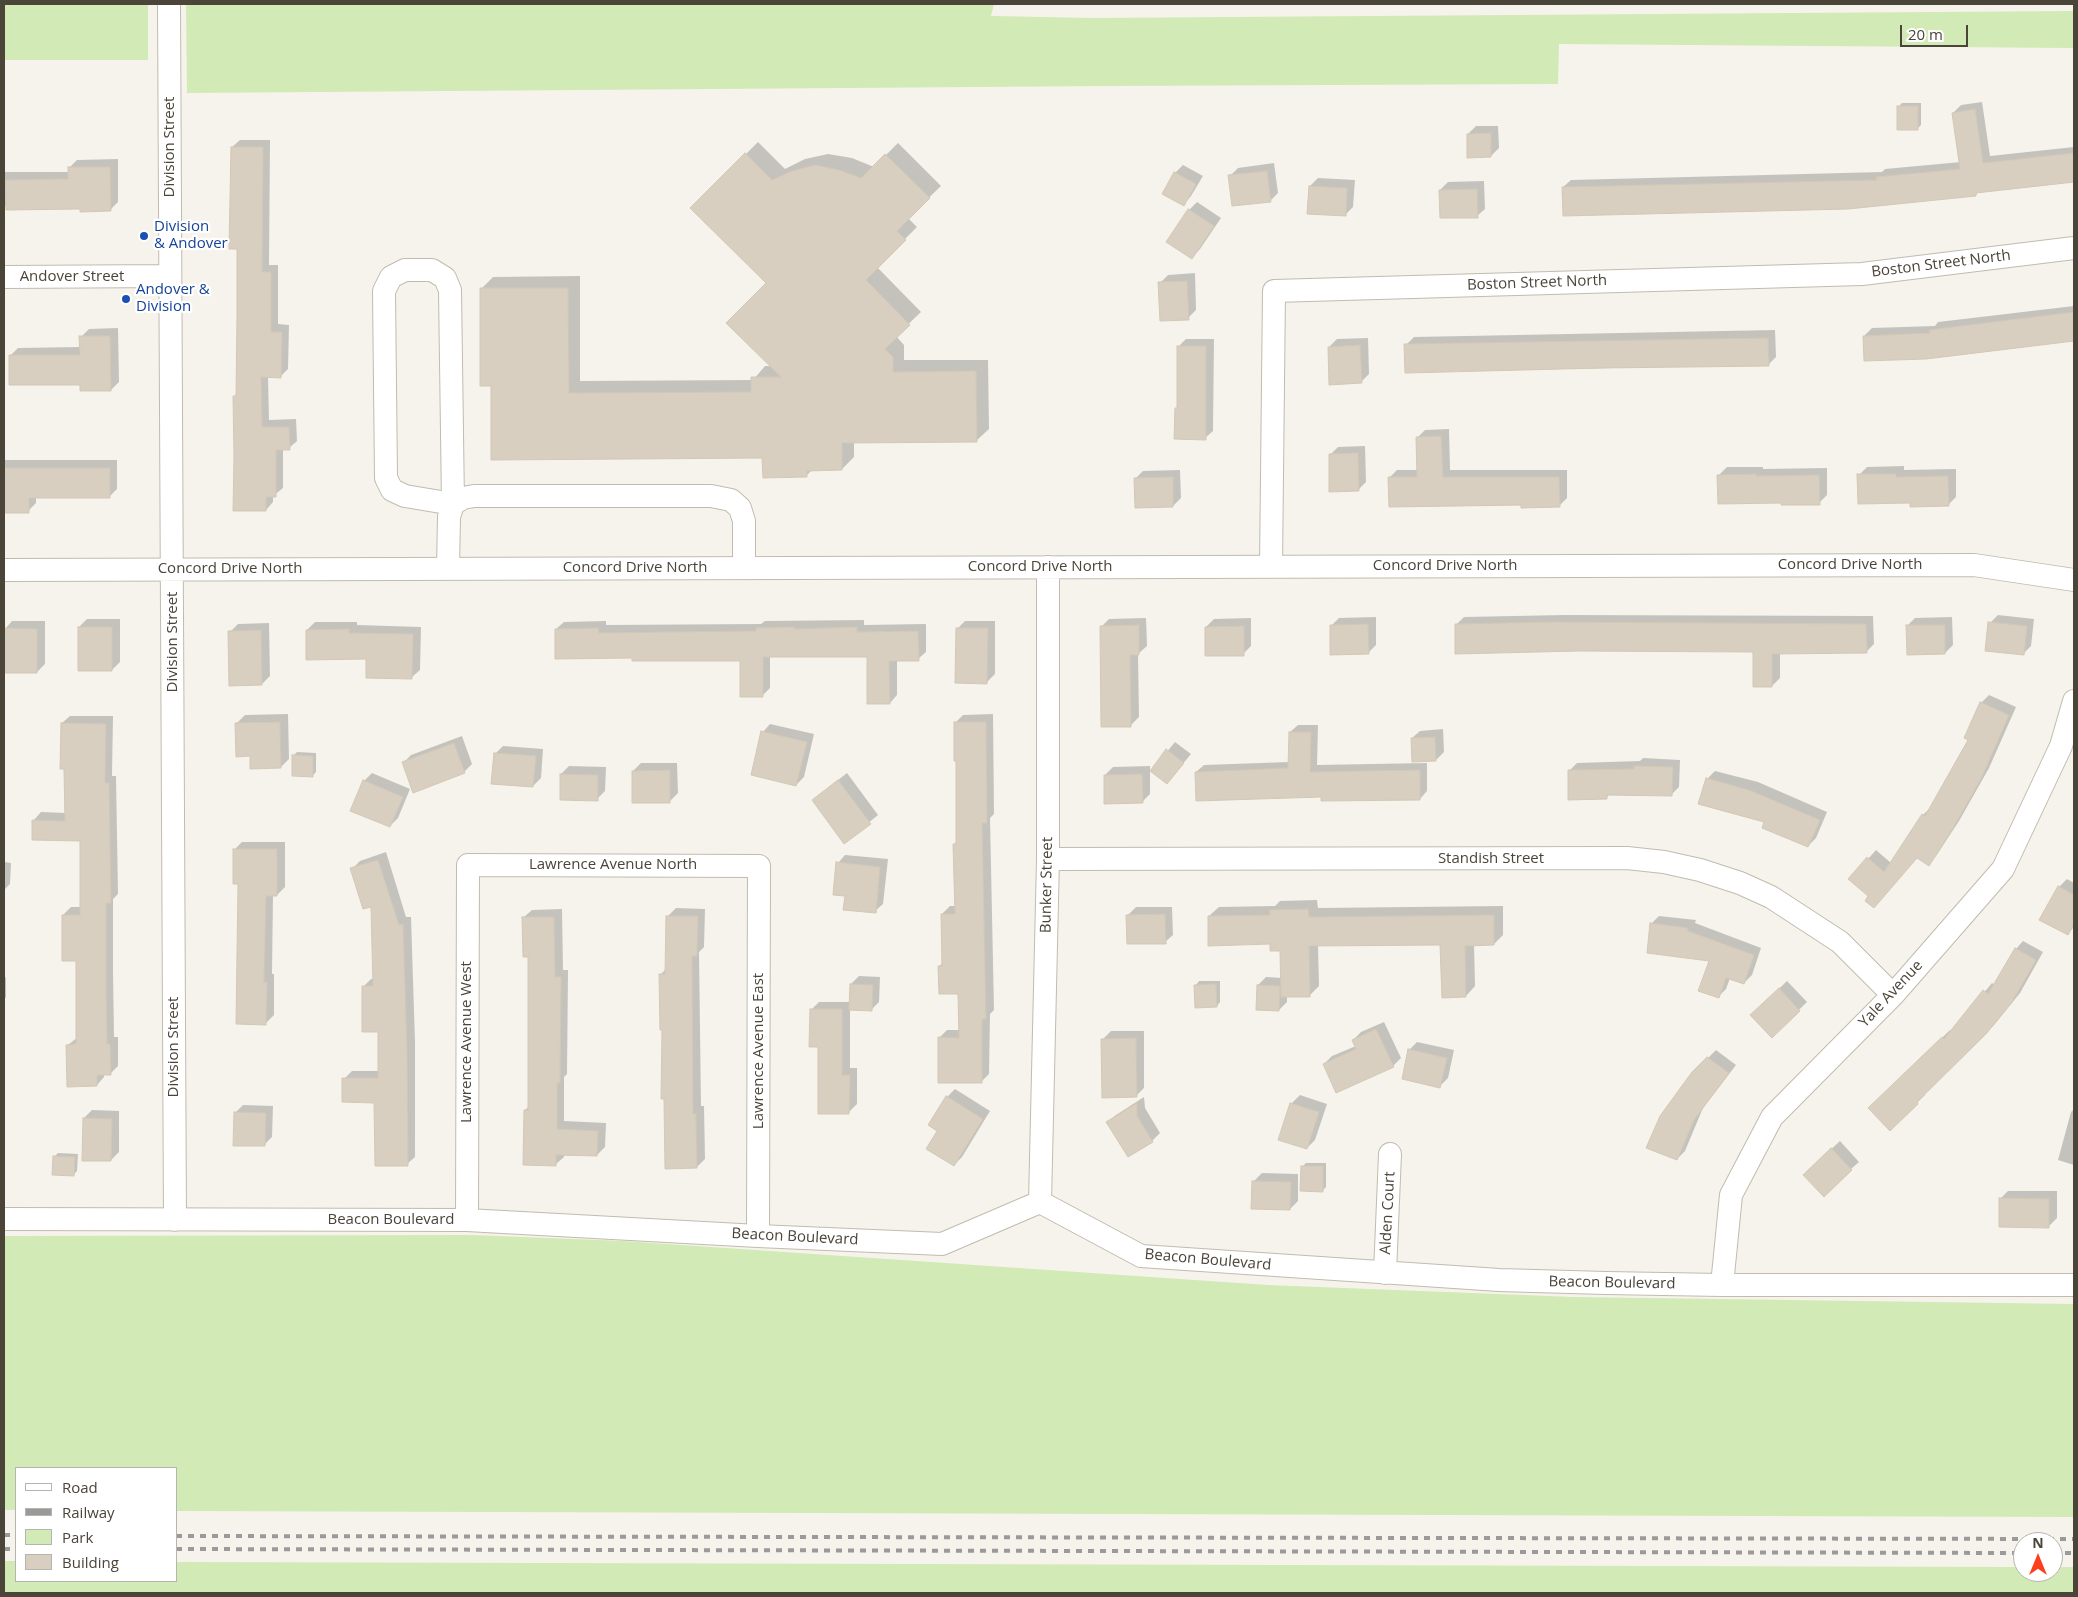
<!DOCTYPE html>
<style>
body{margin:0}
#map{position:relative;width:2078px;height:1597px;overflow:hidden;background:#f6f3ec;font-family:"Open Sans",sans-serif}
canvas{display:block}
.frame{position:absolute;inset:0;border:5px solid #4b4439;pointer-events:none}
.legend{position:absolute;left:15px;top:1467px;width:162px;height:115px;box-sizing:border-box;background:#fff;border:1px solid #b7b4b0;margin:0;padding:6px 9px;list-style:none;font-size:15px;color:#4b4439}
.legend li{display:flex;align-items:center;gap:10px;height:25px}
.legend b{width:25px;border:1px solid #b7b4b0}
.north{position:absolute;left:2013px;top:1532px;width:50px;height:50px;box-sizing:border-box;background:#fff;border:1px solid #b7b4b0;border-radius:50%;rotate:0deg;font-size:14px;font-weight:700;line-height:20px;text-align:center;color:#4b4439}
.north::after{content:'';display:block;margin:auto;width:18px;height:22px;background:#fc3f1d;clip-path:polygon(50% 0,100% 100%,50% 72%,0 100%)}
.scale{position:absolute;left:1900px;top:25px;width:68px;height:22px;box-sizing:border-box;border:2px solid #4b4439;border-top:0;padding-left:6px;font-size:15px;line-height:18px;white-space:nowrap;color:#4b4439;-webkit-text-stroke:4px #fff;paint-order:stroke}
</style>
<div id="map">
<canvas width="2078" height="1597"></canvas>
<div class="frame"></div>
<ul class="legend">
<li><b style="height:6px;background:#fff"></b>Road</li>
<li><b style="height:6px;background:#9a9a9a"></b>Railway</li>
<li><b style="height:14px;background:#d2eab5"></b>Park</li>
<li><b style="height:14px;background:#d8cfc1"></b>Building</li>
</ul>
<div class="north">N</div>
<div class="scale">20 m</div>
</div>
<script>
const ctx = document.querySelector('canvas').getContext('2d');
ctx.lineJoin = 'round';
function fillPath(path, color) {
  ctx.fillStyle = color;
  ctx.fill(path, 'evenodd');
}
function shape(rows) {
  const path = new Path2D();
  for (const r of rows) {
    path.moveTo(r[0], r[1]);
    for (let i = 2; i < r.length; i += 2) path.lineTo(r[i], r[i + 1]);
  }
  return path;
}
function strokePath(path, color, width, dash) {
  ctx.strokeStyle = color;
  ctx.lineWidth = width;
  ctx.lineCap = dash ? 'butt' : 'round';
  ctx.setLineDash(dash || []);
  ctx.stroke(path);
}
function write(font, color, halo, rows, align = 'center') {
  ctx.font = font + ' "Open Sans",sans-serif';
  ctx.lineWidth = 4.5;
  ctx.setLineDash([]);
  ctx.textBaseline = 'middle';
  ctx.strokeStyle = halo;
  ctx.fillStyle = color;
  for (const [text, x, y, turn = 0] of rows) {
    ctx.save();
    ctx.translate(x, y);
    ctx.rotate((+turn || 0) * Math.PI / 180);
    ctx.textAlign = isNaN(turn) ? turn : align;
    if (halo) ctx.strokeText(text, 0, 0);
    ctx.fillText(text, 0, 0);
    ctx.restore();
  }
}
const green = shape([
 [4,4,148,4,148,60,4,60],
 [186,4,994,4,991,16,1092,18,2074,11,2074,48,1559,44,1558,84,1107,86,187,93],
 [472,1235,623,1241,1268,1285,1573,1297,2074,1304,2074,1517,176,1511,176,1468,16,1468,16,1510,4,1510,4,1236],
 [4,1561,16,1561,16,1581,176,1581,176,1562,2023,1567,2023,1572,2053,1572,2053,1567,2074,1567,2074,1593,4,1593]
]);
const shadow = shape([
 [1982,102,1990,156,2074,147,2074,181,1978,192,1976,195,1563,187,1571,180,1882,172,1885,169,1961,162,1953,113,1961,105],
 [1902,103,1921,103,1921,125,1917,129,1899,106],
 [1476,126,1498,126,1499,148,1491,156,1468,134],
 [240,140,270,140,269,265,278,265,278,324,289,325,288,369,280,377,268,376,269,420,296,419,297,441,289,448,283,448,283,488,273,496,273,502,266,510,234,397,237,394,238,248,232,147],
 [758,142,785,169,805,159,828,154,852,158,874,167,898,143,941,186,908,218,917,227,877,267,921,312,896,336,904,345,904,360,988,360,989,429,976,441,854,442,854,457,842,469,813,469,806,476,763,457,492,384,481,289,493,277,580,276,580,381,753,380,765,366,771,366,768,283,692,208],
 [118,159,118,202,110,210,4,206,4,172,69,172,69,168,77,160],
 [1274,163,1278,193,1270,201,1230,176,1238,168],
 [1183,165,1203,176,1191,196,1184,204,1175,173],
 [1318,178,1355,180,1353,207,1345,215,1310,186],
 [1484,181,1485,209,1477,216,1440,190,1448,182],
 [1197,202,1221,218,1200,249,1192,257,1189,210],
 [1195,273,1196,310,1188,318,1160,283,1168,275],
 [2074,306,2074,340,1927,358,1864,336,1872,328,1935,326,1938,322],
 [118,328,119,382,111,390,82,384,10,356,18,348,81,347,81,337,89,329],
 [1775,330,1776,357,1768,365,1406,372,1406,345,1414,337],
 [1368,338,1369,374,1361,382,1329,347,1337,339],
 [1186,339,1214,339,1213,431,1205,438,1178,407,1178,347],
 [1449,429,1450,470,1567,470,1567,498,1559,506,1522,504,1389,478,1397,470,1418,470,1417,438,1425,430],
 [1365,446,1366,482,1358,490,1330,455,1338,447],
 [4,460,117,460,117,489,109,497,36,497,36,503,28,511,4,511],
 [1904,466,1904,470,1956,469,1956,497,1948,505,1911,502,1859,475,1867,467],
 [1727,467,1763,467,1763,469,1827,468,1827,495,1819,503,1782,502,1719,475],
 [1180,470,1181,498,1173,506,1135,479,1143,471],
 [1565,615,1873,616,1874,644,1866,652,1780,652,1780,678,1772,686,1755,651,1456,625,1464,617],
 [1998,615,2034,619,2031,646,2023,654,1990,623],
 [1376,617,1376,645,1368,653,1331,626,1339,618],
 [1952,617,1953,645,1945,653,1907,626,1915,618],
 [1146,618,1147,646,1138,654,1139,717,1131,725,1101,627,1109,619],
 [1251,618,1251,646,1243,654,1206,627,1214,619],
 [87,619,120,619,120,662,112,670,79,627],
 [864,620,864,625,926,624,926,652,918,659,897,660,897,695,890,703,868,655,770,656,770,688,762,696,741,660,633,657,556,629,564,622,606,621,606,625,761,624,765,621],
 [12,621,45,621,45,664,37,672,5,629],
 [965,621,995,621,995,674,987,682,957,629],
 [315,622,357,622,357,625,421,627,420,670,412,677,307,630],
 [269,623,270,676,262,684,230,632,238,624],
 [1989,695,2016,707,1989,768,1959,821,1936,856,1928,864,1918,857,1870,896,1850,879,1876,850,1891,863,1923,815,1931,807,1970,740,1981,703],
 [288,714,289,759,281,767,237,723,245,715],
 [993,714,994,814,990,818,994,1010,990,1014,989,1074,981,1082,939,1038,947,1030,960,1030,960,993,939,966,943,963,942,914,950,906,956,906,954,844,958,841,958,759,955,723,963,715],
 [70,716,113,716,112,776,116,776,118,894,113,899,113,972,114,1037,118,1037,118,1066,110,1074,104,1074,104,1077,97,1085,68,1045,78,1037,77,959,63,915,71,907,81,907,81,840,34,820,41,812,66,813,62,723],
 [770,724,814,734,804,777,796,785,763,732],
 [1298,725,1318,725,1317,765,1427,763,1427,791,1420,799,1196,772,1204,765,1289,762,1290,732],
 [1443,729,1444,752,1436,760,1412,738,1420,731],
 [462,736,472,764,464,772,404,762,411,755],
 [1175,742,1191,754,1167,783,1151,771],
 [503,746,543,749,541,778,533,786,495,754],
 [297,752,316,753,316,772,312,776,293,756],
 [1643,758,1680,760,1679,787,1671,795,1610,794,1606,798,1569,771,1577,763,1640,761],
 [641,763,677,763,678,793,670,801,633,771],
 [569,766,606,767,605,791,597,799,561,774],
 [1150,766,1150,794,1142,802,1105,775,1113,767],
 [1715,771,1758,782,1827,812,1816,838,1808,846,1766,822,1707,779],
 [372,773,410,789,398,818,390,826,364,781],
 [847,773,878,815,845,842,813,800],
 [242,842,285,842,285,887,277,895,273,895,272,974,274,974,274,1015,266,1023,234,850],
 [386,852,406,917,411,917,415,1042,415,1157,407,1164,375,1102,344,1079,352,1071,379,1071,380,1031,363,987,371,979,374,979,373,905,352,869,360,861],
 [845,855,888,859,883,904,875,911,846,895,838,863],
 [4,862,11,863,10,884,4,890],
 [2067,879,2074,883,2074,927,2067,934,2059,887],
 [1317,900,1318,908,1503,906,1503,935,1494,944,1474,944,1475,986,1466,996,1441,944,1318,945,1319,986,1310,995,1287,996,1287,1002,1279,1010,1258,985,1266,977,1282,978,1281,949,1209,916,1219,907,1275,906,1280,901],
 [1136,907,1172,907,1173,935,1165,942,1128,915],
 [676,908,705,909,704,947,699,952,701,1106,704,1106,705,1159,697,1167,664,1029,660,975,666,969,668,916],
 [562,909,563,970,568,970,567,1074,564,1077,564,1121,606,1123,605,1147,597,1155,564,1154,564,1157,556,1164,525,1110,530,1106,530,955,524,917,532,910],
 [1659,916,1696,920,1695,923,1761,948,1752,975,1744,983,1730,978,1726,989,1718,997,1711,960,1651,924],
 [2023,941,2043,952,2020,993,1994,1025,1924,1093,1925,1095,1890,1129,1870,1108,1950,1030,1952,1031,1992,983,1995,985,2016,949],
 [859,976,880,977,879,1002,871,1010,850,1009,850,1068,857,1068,857,1104,849,1112,811,1010,819,1002,851,1002,851,984],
 [6,977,6,997,4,1000,4,978],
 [1199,981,1220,981,1220,1002,1217,1006,1196,985],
 [1787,981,1807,1002,1772,1036,1752,1015],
 [1384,1022,1401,1058,1393,1066,1324,1064,1332,1056,1356,1046,1353,1040,1361,1032],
 [1111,1031,1144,1031,1144,1088,1136,1096,1103,1039],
 [1417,1042,1454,1050,1448,1078,1440,1086,1409,1050],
 [1716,1050,1736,1065,1713,1095,1705,1103,1685,1151,1677,1159,1693,1073],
 [955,1089,990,1111,962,1157,954,1165,939,1130,947,1097],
 [1300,1095,1327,1104,1315,1140,1307,1148,1280,1139,1292,1103],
 [1144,1097,1145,1108,1160,1133,1152,1141,1108,1122,1116,1115],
 [243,1105,273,1106,272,1137,264,1145,235,1113],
 [2074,1109,2074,1165,2058,1160,2071,1112],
 [92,1110,119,1111,119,1152,111,1160,84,1118],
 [1840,1141,1859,1162,1851,1169,1812,1167],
 [58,1153,78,1154,77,1171,74,1174,54,1157],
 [1306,1163,1326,1163,1326,1187,1322,1191,1302,1167],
 [1262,1173,1298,1174,1298,1201,1290,1209,1254,1181],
 [2008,1191,2057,1191,2057,1218,2049,1226,2000,1199]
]);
const building = shape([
 [1897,106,1918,106,1918,130,1897,130,1897,106],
 [1975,109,1983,163,2074,153,2074,182,1976,193,1976,196,1848,209,1563,216,1562,187,1877,180,1876,177,1960,169,1952,113,1975,109],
 [1491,133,1491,157,1467,158,1467,134,1491,133],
 [231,147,263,147,262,272,271,272,271,332,282,332,281,378,261,377,262,427,289,427,290,450,276,450,276,497,266,497,266,511,233,511,234,456,233,396,236,396,237,316,237,249,229,249,231,147],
 [745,153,772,180,792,171,815,165,839,170,861,178,885,154,930,198,897,231,906,240,866,280,910,325,885,349,893,357,893,372,976,371,977,442,842,443,842,470,807,471,807,477,763,478,762,458,491,460,491,386,480,386,480,288,568,288,569,393,751,392,751,377,781,377,726,323,766,283,690,208,745,153],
 [68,167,110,167,111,211,80,212,80,209,6,210,5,180,68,179,68,167],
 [1267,171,1271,202,1232,206,1228,175,1267,171],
 [1174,172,1196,184,1184,206,1162,194,1174,172],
 [1309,186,1347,188,1346,216,1307,214,1309,186],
 [1477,189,1478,218,1440,218,1439,190,1477,189],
 [1188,209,1214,226,1192,259,1166,242,1188,209],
 [1187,281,1189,320,1160,321,1158,282,1187,281],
 [2074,312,2074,341,1926,359,1864,361,1863,336,1930,333,1929,330,2074,312],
 [79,336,110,336,111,391,80,391,80,385,9,385,9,355,80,355,79,336],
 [1768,338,1769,366,1601,368,1405,373,1404,344,1768,338],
 [1360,345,1362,383,1329,385,1328,347,1360,345],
 [1177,346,1206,346,1206,440,1174,439,1175,408,1177,408,1177,346],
 [1441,436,1443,477,1559,477,1560,507,1521,508,1521,505,1389,507,1388,477,1417,477,1416,437,1441,436],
 [1358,453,1359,491,1329,492,1329,454,1358,453],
 [4,468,110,468,110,498,29,498,29,513,4,513,4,468],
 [1756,474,1756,476,1819,475,1820,505,1781,505,1781,503,1718,504,1717,475,1756,474],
 [1857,474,1896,474,1896,477,1948,476,1949,506,1910,507,1910,503,1858,504,1857,474],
 [1173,477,1173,507,1135,508,1134,478,1173,477],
 [1556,622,1866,624,1867,653,1772,654,1772,687,1753,687,1753,652,1579,651,1455,654,1455,624,1556,622],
 [1988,622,2027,626,2024,655,1985,651,1988,622],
 [1368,624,1369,654,1330,655,1330,625,1368,624],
 [1139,625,1139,655,1130,655,1131,727,1101,727,1100,626,1139,625],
 [1906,625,1945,625,1945,654,1907,655,1906,625],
 [1244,626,1244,656,1205,656,1205,627,1244,626],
 [78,627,112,627,112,671,78,671,78,627],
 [794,627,794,629,857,627,857,632,918,631,919,661,889,661,890,704,867,704,867,657,763,657,763,697,740,697,740,661,632,661,632,658,555,659,555,629,598,628,599,633,670,632,756,631,756,628,794,627],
 [4,628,37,629,37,673,4,673,4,628],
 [956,628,988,628,987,684,955,683,956,628],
 [349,629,349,633,413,634,412,679,366,678,366,659,306,660,306,630,349,629],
 [261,630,262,685,229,686,228,631,261,630],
 [1980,702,2009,715,1982,777,1952,830,1929,866,1917,858,1874,908,1865,901,1868,896,1848,879,1867,857,1884,872,1922,814,1925,816,1968,740,1964,738,1980,702],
 [280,722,281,768,250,769,250,756,236,757,235,723,280,722],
 [954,722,986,722,987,823,982,823,986,1019,982,1019,982,1083,938,1083,938,1037,959,1038,958,994,939,994,938,966,942,966,941,914,955,914,953,844,956,844,956,761,954,761,954,722],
 [61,723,106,724,105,783,109,783,111,903,106,903,106,980,107,1044,110,1044,111,1075,97,1075,97,1086,67,1087,66,1045,76,1044,76,961,62,961,62,915,80,915,80,841,32,840,32,820,65,821,64,769,60,769,61,723],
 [761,731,807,742,796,786,751,775,761,731],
 [1289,732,1311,732,1310,772,1420,770,1420,800,1321,801,1321,797,1196,801,1195,772,1288,768,1289,732],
 [1435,737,1436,761,1412,762,1411,738,1435,737],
 [454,743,465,773,413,793,402,762,454,743],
 [1166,749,1184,763,1167,784,1150,771,1166,749],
 [494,753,536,756,533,787,491,784,494,753],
 [292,755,313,756,313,777,292,776,292,755],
 [1634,766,1673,767,1672,796,1607,795,1607,799,1568,800,1568,770,1634,769,1634,766],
 [670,770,670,803,632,803,632,771,670,770],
 [560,774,598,775,598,801,560,800,560,774],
 [1142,774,1143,803,1104,804,1104,775,1142,774],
 [1706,778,1749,790,1820,820,1808,847,1762,828,1764,822,1698,804,1706,778],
 [363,780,403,797,390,827,350,811,363,780],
 [838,780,871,824,844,844,812,800,838,780],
 [233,849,277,849,277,896,266,896,264,982,267,982,266,1025,236,1024,238,884,233,884,233,849],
 [378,860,399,925,403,924,407,1051,408,1166,375,1166,374,1103,342,1102,342,1078,378,1078,378,1032,362,1032,362,986,373,986,371,907,363,909,350,868,378,860],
 [836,862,880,867,876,913,843,910,845,896,833,895,836,862],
 [2058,886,2074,895,2074,924,2068,935,2039,920,2058,886],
 [1308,909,1309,917,1494,915,1494,945,1465,946,1466,997,1442,998,1440,945,1309,946,1310,997,1281,997,1280,951,1270,951,1270,944,1208,946,1208,916,1270,915,1269,910,1308,909],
 [1165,914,1166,944,1127,944,1126,915,1165,914],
 [666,916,698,916,697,956,692,956,693,1114,696,1114,697,1168,665,1169,664,1099,661,1099,662,1030,660,1030,659,974,665,974,666,916],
 [522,917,554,917,555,977,561,977,560,1083,557,1083,557,1129,598,1131,597,1156,556,1155,556,1166,523,1165,524,1110,528,1110,528,957,523,957,522,917],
 [1650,923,1688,928,1688,931,1754,955,1744,984,1726,978,1719,998,1698,991,1709,961,1647,953,1650,923],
 [2015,948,2036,960,2012,1002,1986,1034,1917,1102,1918,1104,1890,1131,1868,1108,1942,1037,1944,1039,1983,990,1988,994,2015,948],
 [850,984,873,985,872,1011,849,1010,850,984],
 [1216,984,1217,1007,1195,1008,1194,985,1216,984],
 [1257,985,1280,986,1279,1011,1256,1010,1257,985],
 [1779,988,1800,1011,1772,1038,1750,1015,1779,988],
 [810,1009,842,1009,842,1075,850,1075,849,1114,818,1114,818,1047,809,1047,810,1009],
 [1376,1029,1394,1067,1336,1093,1323,1064,1356,1049,1352,1040,1376,1029],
 [1136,1038,1137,1097,1102,1098,1101,1039,1136,1038],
 [1408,1049,1447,1058,1440,1088,1402,1079,1408,1049],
 [1707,1057,1729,1073,1694,1120,1677,1160,1646,1148,1660,1116,1692,1072,1707,1057],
 [946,1096,983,1119,954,1166,926,1149,937,1131,928,1125,946,1096],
 [1137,1103,1137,1116,1153,1142,1128,1157,1106,1122,1137,1103],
 [1290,1103,1319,1112,1307,1149,1278,1140,1290,1103],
 [234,1112,266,1113,265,1146,233,1146,234,1112],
 [83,1118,112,1119,111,1161,82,1161,83,1118],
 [1831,1148,1852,1170,1824,1197,1803,1175,1831,1148],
 [53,1156,75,1157,74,1176,52,1175,53,1156],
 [1301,1166,1323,1166,1323,1192,1300,1191,1301,1166],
 [1252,1181,1291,1182,1290,1210,1251,1209,1252,1181],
 [1999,1198,2049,1199,2049,1228,1999,1227,1999,1198]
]);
const minor = shape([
 [169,4,175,1220],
 [4,277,170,276],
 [1271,567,1274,291,1862,274,2074,248],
 [448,568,449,517,453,504,450,290,445,278,432,270,405,270,391,277,384,291,386,478,392,490,405,496,453,504,463,498,474,496,711,496,731,500,740,508,744,521,744,568],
 [4,570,1974,565,2074,580],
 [1048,859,1627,858,1664,862,1700,870,1740,883,1771,897,1840,942,1893,995],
 [1040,1202,1048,859,1048,567],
 [4,1219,467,1220,758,1236,942,1244,1040,1202,1141,1256,1499,1280,1606,1283,1722,1285,2074,1285],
 [467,1220,468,865,759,866,758,1236],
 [1385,1273,1390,1154],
 [1722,1285,1731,1195,1772,1117,1893,995,2003,869,2061,746,2074,701]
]);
const rail = shape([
 [4,1535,16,1535],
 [176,1536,2074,1539],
 [4,1549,16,1549],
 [176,1549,2023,1553],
 [2053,1553,2074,1553]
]);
const markers = [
 [144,236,5,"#1a4fb4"],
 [126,299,5,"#1a4fb4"]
];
const streetNames = [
 ["Division Street",170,147,-90],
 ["Boston Street North",1941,264,-7],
 ["Andover Street",72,277],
 ["Boston Street North",1537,283,-2],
 ["Concord Drive North",1850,565],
 ["Concord Drive North",1445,566],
 ["Concord Drive North",1040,567],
 ["Concord Drive North",635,568],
 ["Concord Drive North",230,569],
 ["Division Street",173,642,-90],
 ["Standish Street",1491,859],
 ["Lawrence Avenue North",613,865],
 ["Bunker Street",1047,885,-89],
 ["Yale Avenue",1891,994,-47],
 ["Lawrence Avenue West",467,1042,-90],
 ["Division Street",174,1047,-90],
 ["Lawrence Avenue East",759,1051,-90],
 ["Alden Court",1388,1213,-87],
 ["Beacon Boulevard",391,1220],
 ["Beacon Boulevard",795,1237,3],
 ["Beacon Boulevard",1208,1260,5],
 ["Beacon Boulevard",1612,1283,1]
];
const transitNames = [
 ["Division",154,227],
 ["& Andover",154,244],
 ["Andover &",136,290],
 ["Division",136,307]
];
fillPath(green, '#d2eab5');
fillPath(shadow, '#0003');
fillPath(building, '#d8cfc1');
strokePath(building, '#d3c7b4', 1);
strokePath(minor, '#c2bbae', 24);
strokePath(minor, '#fff', 22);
strokePath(rail, '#9a9a9a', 4, [6, 6]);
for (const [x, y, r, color] of markers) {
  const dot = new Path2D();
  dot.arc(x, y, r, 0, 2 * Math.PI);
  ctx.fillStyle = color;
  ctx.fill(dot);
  strokePath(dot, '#fff', 2);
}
write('15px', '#4b4439', '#fff', streetNames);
write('15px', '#164399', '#fff', transitNames, 'left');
</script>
